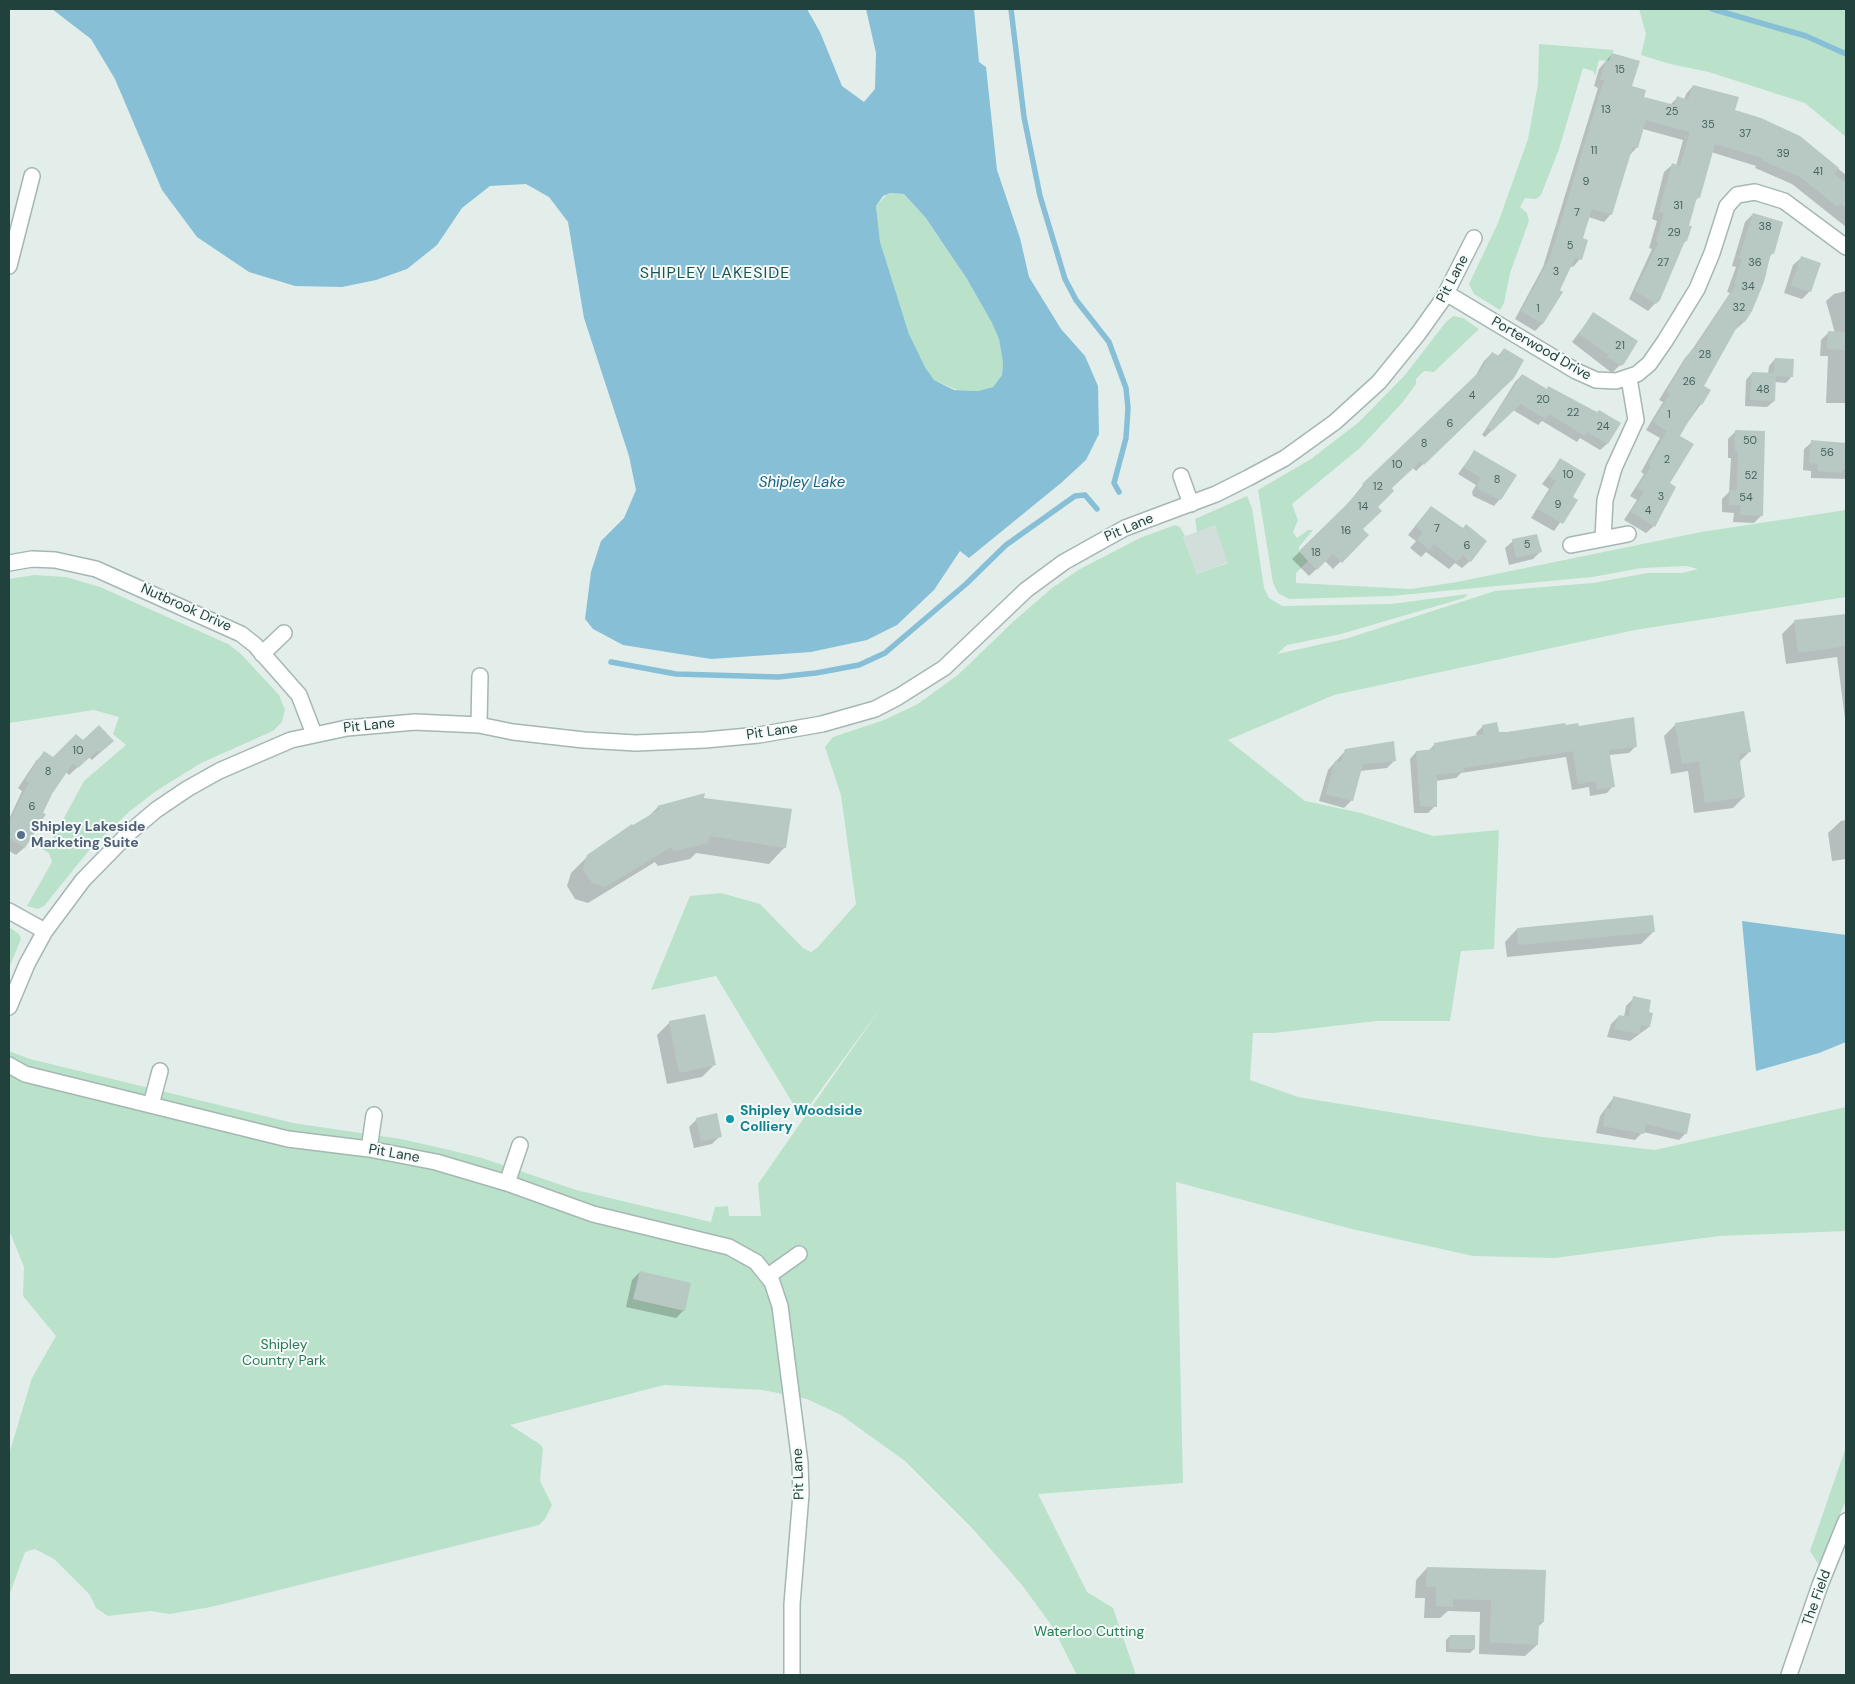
<!DOCTYPE html>
<style>
body{margin:0}
#map{position:relative;width:1855px;height:1684px;overflow:hidden;background:#e3eeeb;font-family:"DM Sans",sans-serif}
canvas{display:block}
.frame{position:absolute;inset:0;border:10px solid #21413d;pointer-events:none}
</style>
<div id="map">
<canvas width="1855" height="1684"></canvas>
<div class="frame"></div>
</div>
<script>
const ctx = document.querySelector('canvas').getContext('2d');
ctx.lineJoin = 'round';
function fillPath(path, color) {
  ctx.fillStyle = color;
  ctx.fill(path, 'evenodd');
}
function shape(rows) {
  const path = new Path2D();
  for (const r of rows) {
    path.moveTo(r[0], r[1]);
    for (let i = 2; i < r.length; i += 2) path.lineTo(r[i], r[i + 1]);
  }
  return path;
}
function strokePath(path, color, width, dash) {
  ctx.strokeStyle = color;
  ctx.lineWidth = width;
  ctx.lineCap = dash ? 'butt' : 'round';
  ctx.setLineDash(dash || []);
  ctx.stroke(path);
}
function write(font, color, halo, rows, align = 'center') {
  ctx.font = font + ' "DM Sans",sans-serif';
  ctx.lineWidth = 4;
  ctx.setLineDash([]);
  ctx.textBaseline = 'middle';
  ctx.strokeStyle = halo;
  ctx.fillStyle = color;
  for (const [text, x, y, turn = 0] of rows) {
    ctx.save();
    ctx.translate(x, y);
    ctx.rotate((+turn || 0) * Math.PI / 180);
    ctx.textAlign = isNaN(turn) ? turn : align;
    if (halo) ctx.strokeText(text, 0, 0);
    ctx.fillText(text, 0, 0);
    ctx.restore();
  }
}
const built = shape([
 [1215,525,1229,562,1197,574,1183,537]
]);
const green = shape([
 [1639,9,1846,9,1846,137,1805,103,1709,72,1670,64,1641,55,1646,34],
 [1539,44,1614,50,1609,61,1599,60,1595,76,1593,71,1583,68,1559,149,1541,195,1536,199,1525,198,1520,207,1527,213,1529,221,1510,273,1504,303,1500,310,1474,294,1469,284,1498,223,1528,139,1538,84],
 [888,193,904,194,924,216,967,279,992,323,999,339,1003,363,1002,375,993,387,978,391,957,390,934,380,925,367,909,334,880,244,876,206],
 [1453,316,1463,318,1479,329,1434,372,1424,371,1416,379,1416,384,1402,403,1360,448,1292,504,1298,520,1293,532,1297,538,1308,530,1313,530,1299,547,1299,551,1308,561,1296,573,1296,583,1411,589,1457,582,1701,532,1846,510,1846,597,1635,630,1334,695,1228,740,1305,801,1361,813,1433,836,1499,830,1494,949,1461,951,1450,1021,1376,1021,1274,1033,1253,1033,1250,1080,1298,1097,1542,1137,1655,1150,1846,1107,1846,1231,1719,1236,1555,1258,1473,1256,1352,1229,1176,1182,1183,1483,1038,1494,1087,1592,1113,1608,1136,1675,1077,1675,1052,1626,1022,1585,973,1529,905,1461,841,1415,807,1399,763,1390,664,1385,510,1425,541,1445,543,1449,540,1481,552,1505,545,1519,539,1525,211,1607,169,1614,151,1611,108,1616,96,1608,90,1595,54,1559,35,1549,25,1552,9,1596,9,1454,32,1378,56,1336,23,1296,24,1267,9,1230,9,1051,30,1059,293,1123,401,1139,445,1149,482,1158,576,1190,711,1222,715,1207,728,1206,729,1216,761,1216,758,1184,882,1006,801,1117,716,976,651,990,690,896,721,893,760,904,803,948,811,952,817,948,856,904,841,795,825,747,833,737,884,720,918,704,959,674,1014,621,1052,588,1080,569,1140,538,1175,525,1180,527,1185,536,1183,537,1197,574,1228,563,1215,525,1197,532,1195,519,1247,496,1252,508,1264,588,1269,598,1282,606,1391,604,1468,594,1464,598,1341,634,1287,645,1277,654,1345,639,1495,591,1593,583,1648,573,1682,573,1698,569,1686,566,1642,568,1592,577,1391,596,1289,599,1278,593,1273,583,1258,490,1311,459,1359,422,1405,375,1446,322],
 [34,575,66,577,100,587,228,644,241,654,279,695,285,710,282,722,273,731,201,763,156,791,130,811,91,848,44,906,38,909,27,906,52,862,49,853,40,848,52,840,84,781,126,745,113,734,119,717,94,710,9,723,9,579],
 [9,927,19,934,21,939,9,968],
 [1846,1447,1846,1500,1819,1565,1810,1551]
]);
const water = shape([
 [52,9,807,9,820,32,842,86,864,102,875,89,876,53,866,9,974,9,979,62,986,67,997,170,1020,238,1029,277,1061,329,1085,356,1098,386,1099,434,1086,460,1061,483,969,558,960,551,934,590,897,625,867,640,811,652,711,659,623,645,593,629,585,619,591,572,601,541,624,518,636,490,629,456,584,318,568,222,549,197,526,184,490,186,462,208,437,245,407,269,376,280,342,287,295,286,249,272,197,237,162,190,115,79,91,39],
 [890,193,904,194,925,217,967,279,992,323,999,339,1003,363,1002,375,993,387,978,391,954,390,934,380,925,367,909,334,880,242,876,206,883,196],
 [1742,921,1846,935,1846,1042,1819,1053,1756,1071]
]);
const shadow = shape([
 [1612,54,1631,87,1643,98,1670,105,1677,98,1684,100,1686,94,1693,86,1733,111,1799,137,1846,175,1846,227,1792,184,1755,168,1756,166,1711,152,1699,197,1695,201,1688,226,1686,241,1682,245,1659,299,1648,311,1629,299,1652,249,1649,248,1657,221,1652,219,1664,172,1672,165,1676,166,1683,140,1643,129,1637,147,1630,155,1611,214,1604,222,1588,217,1581,239,1580,259,1573,267,1570,266,1558,291,1561,292,1542,324,1535,331,1515,319,1543,267,1598,88,1594,86,1599,69],
 [1753,214,1773,253,1769,257,1751,310,1744,322,1736,329,1734,328,1702,386,1701,404,1678,436,1668,484,1654,526,1646,533,1624,520,1637,500,1630,496,1644,474,1641,472,1660,438,1646,430,1663,402,1659,400,1685,358,1692,350,1730,293,1727,292,1736,267,1732,266,1745,222],
 [1801,258,1810,291,1802,299,1784,293,1793,265],
 [1846,291,1846,403,1826,403,1828,356,1820,356,1821,340,1828,333,1835,333,1826,301,1834,294],
 [1593,314,1620,365,1612,373,1572,342],
 [1504,349,1505,385,1416,471,1412,467,1391,488,1361,529,1367,535,1333,569,1325,561,1309,576,1292,559,1341,512,1363,485,1473,380,1484,361,1492,353,1497,357],
 [1775,359,1792,376,1786,383,1775,382,1774,401,1767,407,1745,406,1746,380,1752,373,1768,374,1769,366],
 [1522,375,1546,390,1619,424,1607,444,1600,450,1580,438,1577,442,1542,421,1538,425,1513,410,1485,437,1482,435,1515,382],
 [1736,431,1762,515,1754,523,1733,522,1734,513,1722,512,1722,499,1729,492,1731,458,1728,458,1728,439],
 [1812,442,1846,444,1846,479,1811,478,1811,471,1803,470,1804,449],
 [1474,452,1500,499,1494,506,1473,496,1472,492,1476,485,1458,474],
 [1560,460,1571,497,1576,500,1554,531,1531,518,1549,489,1542,484],
 [1424,515,1470,561,1462,568,1455,563,1449,569,1426,552,1421,557,1410,548,1416,541,1408,535],
 [1513,541,1540,552,1533,559,1509,565,1505,548],
 [1846,615,1846,726,1837,657,1786,664,1782,634,1794,622],
 [1675,725,1750,751,1739,762,1744,797,1733,808,1694,813,1688,771,1671,774,1664,736],
 [1483,726,1498,734,1564,727,1578,728,1636,746,1629,753,1609,755,1613,786,1607,793,1590,796,1589,787,1572,790,1566,757,1461,773,1456,778,1436,781,1435,806,1428,813,1414,813,1410,759,1416,752,1428,751,1435,744,1477,737,1476,733],
 [83,742,104,749,92,760,89,757,69,775,66,772,51,794,42,814,44,815,24,848,16,855,9,851,9,819,22,791,18,788,36,761,44,753,53,759],
 [1346,750,1395,760,1387,768,1360,771,1352,800,1344,808,1319,801,1328,770],
 [658,807,785,847,769,864,696,853,690,859,658,866,655,862,588,903,575,899,567,886,571,873,588,856,646,819],
 [1846,820,1846,859,1832,861,1828,833,1841,821],
 [1517,929,1653,932,1641,944,1507,957,1505,942],
 [1634,998,1647,1013,1649,1027,1630,1041,1607,1037,1611,1024,1619,1016,1624,1017,1626,1006],
 [704,1015,714,1065,702,1077,667,1084,657,1035,669,1023],
 [1614,1097,1686,1133,1679,1140,1643,1132,1635,1140,1596,1133,1600,1116],
 [697,1119,720,1136,712,1144,694,1148,689,1127],
 [640,1272,684,1310,676,1318,626,1307,632,1280],
 [1427,1568,1543,1622,1538,1627,1537,1645,1525,1656,1479,1654,1480,1612,1448,1611,1440,1618,1424,1618,1425,1598,1415,1598,1416,1580],
 [1450,1636,1474,1649,1470,1653,1446,1652,1446,1640]
]);
const stream = shape([
 [1011,9,1024,117,1040,196,1065,279,1076,300,1109,342,1126,388,1128,408,1126,438,1114,483,1119,492],
 [1712,9,1806,36,1846,54],
 [611,662,676,674,778,677,816,673,859,665,885,653,966,584,1006,545,1075,496,1085,495,1097,509]
]);
const building = shape([
 [1612,53,1640,61,1632,86,1646,90,1644,97,1675,105,1677,96,1688,100,1693,85,1739,97,1735,110,1761,118,1800,136,1839,168,1834,174,1846,183,1846,208,1840,203,1838,207,1800,177,1762,160,1763,158,1715,144,1700,198,1697,197,1689,226,1692,226,1687,241,1685,241,1660,300,1656,304,1635,291,1659,242,1656,241,1664,213,1659,212,1672,163,1680,166,1690,132,1646,120,1638,148,1633,146,1612,215,1592,209,1583,238,1588,240,1582,260,1575,258,1560,290,1563,292,1543,324,1521,311,1550,258,1604,80,1600,79,1606,60,1609,61],
 [1753,213,1783,222,1774,254,1771,253,1764,282,1752,311,1745,322,1741,320,1704,386,1711,390,1702,405,1699,403,1680,436,1694,444,1670,483,1676,487,1655,527,1631,512,1644,492,1637,488,1651,466,1648,464,1667,431,1653,422,1670,394,1666,392,1692,349,1694,350,1736,285,1734,284,1742,259,1739,258],
 [1801,256,1821,263,1811,292,1791,286],
 [1593,312,1638,341,1624,364,1621,366,1607,357,1609,355,1579,334],
 [1828,331,1846,332,1846,350,1827,349],
 [1504,348,1524,360,1514,378,1424,465,1421,461,1392,488,1394,491,1378,507,1382,511,1363,529,1369,535,1342,563,1333,554,1317,570,1299,551,1346,505,1364,486,1362,484,1480,371,1492,352,1499,356],
 [1775,358,1794,359,1793,377,1776,376,1775,401,1750,400,1752,372,1774,373],
 [1522,374,1547,389,1548,386,1597,412,1599,410,1621,423,1608,444,1587,432,1585,436,1549,414,1546,419,1521,404,1492,431,1488,427],
 [1735,430,1765,431,1763,516,1740,515,1741,505,1729,505,1730,490,1737,490,1738,451,1735,451],
 [1811,440,1846,443,1846,470,1842,470,1842,473,1818,471,1818,464,1809,463],
 [1474,450,1517,475,1501,500,1478,489,1479,487,1477,485,1481,478,1464,467],
 [1560,458,1586,474,1573,497,1578,500,1563,524,1538,509,1556,481,1549,476],
 [1431,506,1463,528,1466,524,1487,541,1471,562,1463,555,1457,562,1434,544,1430,550,1417,540,1423,532,1415,526],
 [1537,534,1542,552,1516,558,1512,539],
 [1846,614,1846,646,1798,653,1794,620],
 [1744,711,1751,752,1739,754,1745,797,1705,803,1699,761,1682,764,1675,723],
 [1634,717,1637,747,1609,750,1615,787,1597,789,1596,781,1578,784,1573,751,1464,768,1464,772,1437,775,1437,807,1420,806,1416,751,1435,749,1434,743,1484,734,1482,725,1497,722,1499,732,1507,732,1565,723,1566,725,1578,723,1579,726],
 [99,725,114,741,100,753,98,750,78,768,73,763,52,794,43,813,46,814,25,848,9,838,9,822,29,783,25,780,44,751,53,757,76,734,83,740],
 [1394,741,1396,761,1363,764,1353,801,1326,794,1335,761,1341,762,1345,749],
 [705,793,704,798,792,809,786,848,709,836,708,843,674,851,671,847,605,887,592,883,583,869,587,855,632,824,633,825,660,809,657,806],
 [1653,915,1655,932,1518,945,1517,928],
 [1633,996,1651,1000,1649,1012,1653,1013,1650,1027,1641,1025,1639,1034,1614,1029,1619,1015,1629,1017],
 [705,1014,716,1065,679,1073,669,1021],
 [1613,1096,1691,1114,1687,1134,1646,1124,1644,1134,1603,1126,1606,1108,1611,1109],
 [717,1113,722,1137,701,1141,696,1118],
 [640,1271,691,1283,685,1311,633,1299],
 [1427,1567,1546,1570,1544,1622,1539,1622,1538,1645,1490,1642,1491,1600,1453,1599,1453,1607,1436,1606,1436,1587,1426,1587],
 [1450,1635,1475,1635,1475,1649,1449,1649]
]);
const street = shape([
 [9,266,32,176],
 [1446,293,1576,371,1596,380,1616,381,1637,374,1649,364,1665,341,1697,289,1712,253,1727,206,1737,195,1755,192,1784,201,1846,247],
 [1181,476,1191,504],
 [1603,538,1605,500,1614,468,1636,420,1629,378],
 [1571,545,1628,534],
 [9,563,32,559,55,560,96,569,241,634,255,645,299,695,314,734],
 [262,654,284,633],
 [479,725,480,676],
 [9,911,45,931],
 [9,1007,27,964,45,931,83,880,130,832,156,810,187,789,219,771,291,740,347,728,415,722,479,725,513,732,584,740,636,743,705,740,759,735,822,724,875,709,898,697,944,668,1026,590,1064,562,1125,528,1216,494,1248,478,1285,458,1335,422,1379,382,1418,334,1443,299,1474,238],
 [9,1065,25,1074,288,1139,369,1149,436,1162,507,1183,593,1214,729,1247,756,1262,772,1282,780,1306,800,1463,801,1494,792,1604,792,1675],
 [151,1105,160,1071],
 [369,1149,374,1115],
 [507,1183,520,1145],
 [768,1276,799,1254],
 [1789,1675,1820,1585,1846,1521]
]);
const markers = [
 [21,835,5,"#5c6f8a"],
 [730,1119,5,"#0f9aa8"]
];
const numberNames = [
 ["15",1620,70],
 ["13",1606,110],
 ["25",1672,112],
 ["35",1708,125],
 ["37",1745,134],
 ["11",1594,151],
 ["39",1783,154],
 ["41",1818,172],
 ["9",1586,182],
 ["31",1678,206],
 ["7",1577,213],
 ["38",1765,227],
 ["29",1674,233],
 ["5",1570,246],
 ["27",1663,263],
 ["36",1755,263],
 ["3",1556,272],
 ["34",1748,287],
 ["32",1739,308],
 ["1",1538,309],
 ["21",1620,346],
 ["28",1705,355],
 ["26",1689,382],
 ["48",1763,390],
 ["4",1472,396],
 ["20",1543,400],
 ["22",1573,413],
 ["1",1669,415],
 ["6",1450,424],
 ["24",1603,427],
 ["50",1750,441],
 ["8",1424,444],
 ["56",1827,453],
 ["2",1667,460],
 ["10",1397,465],
 ["10",1568,475],
 ["52",1751,476],
 ["8",1497,480],
 ["12",1378,487],
 ["3",1661,497],
 ["54",1746,498],
 ["9",1558,505],
 ["14",1363,507],
 ["4",1648,511],
 ["7",1437,529],
 ["16",1346,531],
 ["5",1527,545],
 ["6",1467,546],
 ["18",1316,553],
 ["10",78,751],
 ["8",48,772],
 ["6",32,807]
];
const streetNames = [
 ["Pit Lane",1453,279,-62],
 ["Porterwood Drive",1541,349,30],
 ["Pit Lane",1129,528,-23],
 ["Nutbrook Drive",186,608,24],
 ["Pit Lane",369,726,-6],
 ["Pit Lane",772,732,-8],
 ["Pit Lane",394,1154,10],
 ["Pit Lane",799,1474,-92],
 ["The Field",1817,1598,-70]
];
const serviceNames = [
 ["Shipley Lakeside",31,827],
 ["Marketing Suite",31,843]
];
const cultureNames = [
 ["Shipley Woodside",740,1111],
 ["Colliery",740,1127]
];
const parkNames = [
 ["Shipley",284,1345],
 ["Country Park",284,1361],
 ["Waterloo Cutting",1089,1632]
];
const waterNames = [
 ["Shipley Lake",802,483]
];
const quarterNames = [
 ["SHIPLEY LAKESIDE",715,274]
];
fillPath(built, '#d1deda');
fillPath(green, '#bae1ca');
fillPath(water, '#87bfd7');
fillPath(shadow, '#0003');
strokePath(stream, '#87bfd7', 5.5);
fillPath(building, '#b8c9c4');
strokePath(street, '#a5b7b3', 18);
strokePath(street, '#fff', 15);
for (const [x, y, r, color] of markers) {
  const dot = new Path2D();
  dot.arc(x, y, r, 0, 2 * Math.PI);
  ctx.fillStyle = color;
  ctx.fill(dot);
  strokePath(dot, '#f4faf8', 2);
}
write('11px', '#47635f', null, numberNames);
write('14px', '#21413d', '#f4faf8', streetNames);
write('bold 14px', '#4e5e75', '#f4faf8', serviceNames, 'left');
write('bold 14px', '#0d838f', '#f4faf8', cultureNames, 'left');
write('14px', '#287c54', '#f4faf8', parkNames);
write('italic 15px', '#166183', '#f4faf8', waterNames);
ctx.letterSpacing = '1px';
write('16px', '#1b554f', '#f4faf8', quarterNames);
ctx.letterSpacing = '0px';
</script>
